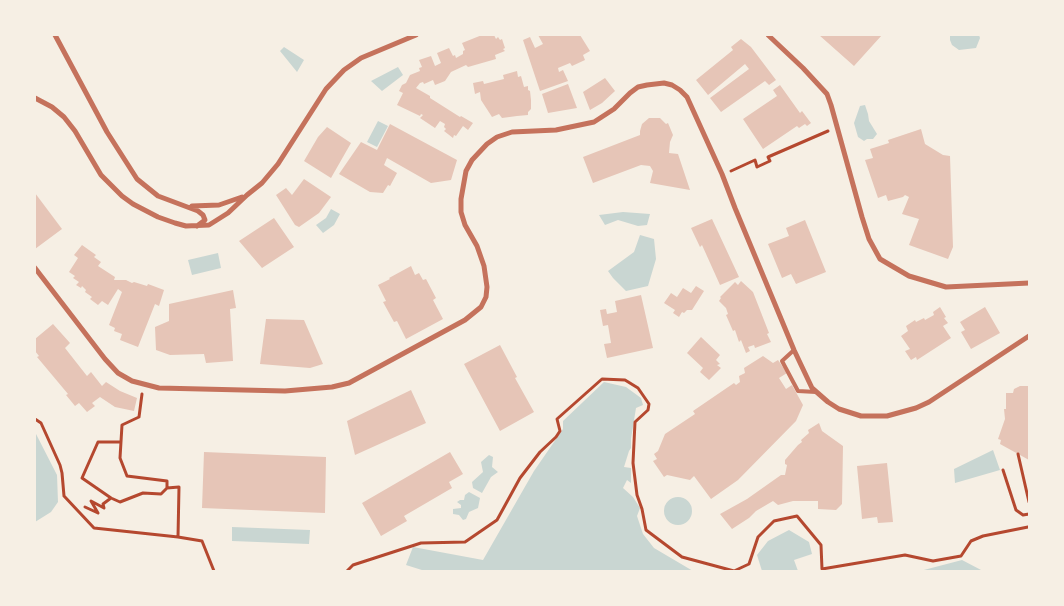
<!DOCTYPE html>
<style>
body{margin:0}
#map{position:relative;width:1064px;height:606px;overflow:hidden;background:#f6efe4;font-family:"Varela Round",sans-serif}
canvas{display:block}
.frame{position:absolute;inset:0;border:36px solid #f6efe4;pointer-events:none}
</style>
<div id="map">
<canvas width="1064" height="606"></canvas>
<div class="frame"></div>
</div>
<script>
const ctx = document.querySelector('canvas').getContext('2d');
ctx.lineJoin = 'round';
function fillPath(path, color) {
  ctx.fillStyle = color;
  ctx.fill(path, 'evenodd');
}
function shape(rows) {
  const path = new Path2D();
  for (const r of rows) {
    if (r.length === 3) {
      path.moveTo(r[0] + r[2], r[1]);
      path.arc(r[0], r[1], r[2], 0, 2 * Math.PI);
      continue;
    }
    path.moveTo(r[0], r[1]);
    for (let i = 2; i < r.length; i += 2) path.lineTo(r[i], r[i + 1]);
  }
  return path;
}
function strokePath(path, color, width, dash) {
  ctx.strokeStyle = color;
  ctx.lineWidth = width;
  ctx.lineCap = dash ? 'butt' : 'round';
  ctx.setLineDash(dash || []);
  ctx.stroke(path);
}
const water = shape([
 [950,35,979,35,980,38,976,48,959,50,952,45,950,40],
 [284,47,304,60,297,72,280,51],
 [398,67,403,75,382,91,371,81],
 [865,105,868,114,869,121,877,134,873,139,867,139,864,141,858,137,854,123,860,106],
 [378,121,388,126,377,147,367,142],
 [331,209,340,214,334,225,323,233,316,225,326,218],
 [623,212,650,214,647,225,638,226,618,220,605,225,599,215],
 [640,235,654,239,656,259,648,286,626,291,613,278,608,271,634,252],
 [218,253,221,268,192,275,188,260],
 [604,382,626,387,641,398,643,405,636,408,631,439,631,448,629,451,624,467,631,468,631,483,627,480,623,488,633,497,640,508,637,516,643,534,654,548,693,571,425,571,406,565,413,547,483,560,534,471,563,429,563,421],
 [35,432,57,475,58,502,51,512,35,522],
 [993,450,1000,470,955,483,954,469],
 [489,455,493,457,492,467,498,472,491,477,482,493,473,488,472,482,483,472,481,462],
 [469,492,480,498,478,508,469,512,466,519,463,520,459,515,453,514,453,509,461,508,461,505,457,502,460,500,464,500,465,495],
 [678,511,14],
 [232,527,310,530,309,544,232,541],
 [789,530,809,542,812,554,794,560,798,571,762,571,757,555,768,541],
 [962,560,983,571,920,571]
]);
const building = shape([
 [482,35,494,35,496,39,498,37,500,40,502,39,505,48,503,49,505,51,495,55,496,59,468,67,466,65,451,72,445,81,435,85,433,80,424,84,423,82,420,83,416,88,430,96,430,98,460,117,461,116,473,123,468,130,463,126,456,136,454,135,453,138,444,131,446,129,444,127,445,124,440,121,435,128,420,118,423,115,421,114,420,116,397,105,403,93,399,91,402,85,406,83,410,75,420,71,419,68,422,67,419,60,431,56,435,66,441,63,437,53,449,48,453,56,455,55,456,58,463,54,463,51,465,50,462,43],
 [538,35,580,35,590,51,583,55,585,60,572,66,570,63,558,68,559,72,563,70,568,81,540,91,523,40,530,37,535,48,543,44],
 [819,35,882,35,854,66],
 [741,39,751,47,776,80,769,85,765,81,721,112,710,98,749,69,745,64,708,95,696,80,733,50,731,47],
 [517,71,518,77,521,76,524,87,528,86,528,90,530,91,531,100,531,109,528,112,528,115,517,116,502,118,499,114,492,117,481,100,480,92,475,94,473,83,483,81,484,84,504,79,503,75],
 [605,78,615,91,602,103,590,110,583,92],
 [568,84,577,108,548,113,542,94],
 [780,85,800,113,802,111,811,123,807,126,805,124,799,128,797,126,763,149,743,119,777,96,773,90],
 [649,118,660,118,666,124,668,123,673,135,670,142,669,153,678,154,690,190,650,183,653,171,650,166,641,165,593,183,583,157,640,135,640,131,642,124],
 [390,124,457,160,451,180,431,183,387,158,384,165,397,173,390,186,388,185,383,193,370,192,339,174,361,142,377,150],
 [327,127,351,143,331,178,304,161,318,137],
 [921,129,925,144,943,155,950,156,953,247,948,259,909,245,919,219,902,214,909,197,905,195,903,197,888,201,886,195,878,198,865,160,873,158,870,149,889,143,888,140],
 [304,179,331,197,319,213,299,227,295,225,276,195,286,188,292,195],
 [35,193,62,229,35,249],
 [274,218,294,247,262,268,239,241],
 [712,219,739,277,720,285,702,245,700,247,691,228],
 [805,220,826,272,796,284,791,274,782,278,768,244,789,236,786,228],
 [82,245,96,255,94,257,101,262,98,266,115,277,114,280,126,280,132,283,134,282,147,286,148,284,164,290,159,306,155,304,138,347,120,340,122,334,114,331,115,328,109,325,122,292,118,289,108,305,102,301,98,305,90,299,92,297,85,292,86,290,82,286,81,288,76,285,79,282,73,278,75,276,69,272,78,258,74,255],
 [411,266,415,275,419,273,423,280,426,279,436,298,433,300,443,319,406,339,397,321,394,322,383,302,386,301,378,285,390,279,389,278],
 [741,281,753,292,769,333,767,334,771,342,755,348,754,345,748,347,750,351,746,353,741,340,739,342,735,330,733,331,726,315,728,314,726,308,719,301,721,298,720,297,735,282,738,285],
 [696,286,704,291,692,310,687,310,684,313,682,312,679,317,673,313,675,310,664,303,671,293,677,297,683,288,691,293],
 [233,290,236,308,230,309,233,361,206,363,204,354,170,355,156,350,155,327,169,321,169,304],
 [641,295,653,348,607,358,604,344,611,343,608,325,603,326,600,310,606,309,607,314,617,312,615,301],
 [940,307,946,317,944,318,948,323,943,326,951,338,917,360,916,357,911,360,905,351,910,349,901,336,908,331,906,326,915,320,916,322,924,318,925,320,934,315,933,312],
 [985,307,1000,333,971,349,961,332,965,330,960,322],
 [266,319,304,320,323,364,310,368,260,364],
 [53,324,70,343,65,348,87,376,91,372,102,386,106,382,120,391,137,398,134,411,115,407,100,397,92,403,95,406,87,412,79,403,75,406,66,395,68,394,37,357,39,356,35,351,35,339],
 [701,337,720,355,716,360,720,364,717,365,721,368,709,380,700,372,703,368,687,353],
 [500,345,517,377,515,378,534,412,500,431,464,364],
 [763,356,773,363,778,360,787,373,779,378,786,389,792,385,803,405,796,421,738,480,711,499,694,476,690,480,667,475,664,477,653,461,657,459,654,454,658,451,665,434,695,414,693,411,734,383,736,385,740,382,739,376,745,373,744,368],
 [1020,386,1029,386,1029,460,1000,444,1001,440,998,439,1005,419,1004,409,1006,409,1006,393,1013,393,1014,389],
 [411,390,426,423,355,455,347,421],
 [819,423,822,431,843,446,842,504,836,510,818,509,818,501,793,501,778,505,773,501,756,511,749,518,732,529,720,514,747,499,781,475,785,475,787,465,785,464,785,460,798,445,802,442,801,440,809,433,808,430],
 [204,452,326,457,325,513,202,508],
 [450,452,463,474,449,482,452,488,404,516,407,521,381,536,362,503],
 [887,463,893,522,878,523,877,517,862,519,857,466]
]);
const path = shape([
 [731,171,755,160,757,167,770,161,768,157,828,131],
 [35,419,41,423,60,465,62,473,64,496,94,528,178,537,179,487,167,488,167,481,127,476,120,458,122,425,139,417,142,394],
 [1018,454,1029,502],
 [1003,470,1016,510,1023,515,1029,514],
 [111,498,120,502,143,493,161,494,167,488],
 [85,507,98,513,91,501,104,508,103,504,111,498,82,478,98,442,121,442],
 [178,537,202,541,214,571],
 [347,571,353,565,421,543,465,542,497,520,520,478,540,452,556,437,560,431,557,419,602,379,625,380,638,388,649,404,648,410,635,422,633,463,637,495,642,509,646,530,682,557,734,571,749,564,758,537,774,521,797,516,821,545,822,569,905,555,933,561,961,556,971,541,983,536,1028,527]
]);
const service = shape([
 [794,350,782,361,798,391,816,392]
]);
const minor = shape([
 [55,35,107,132,137,179,158,196,198,211,203,215,205,220,197,226],
 [768,35,803,68,827,94,831,105,862,217,869,239,880,259,909,276,946,287,1029,283],
 [35,98,52,107,64,117,75,131,101,175,122,196,133,204,158,217,175,223,186,226,209,225,228,213,247,195,262,183,278,164,326,89,344,70,361,58,416,35],
 [192,206,219,205,242,197],
 [35,268,105,359,118,373,132,381,159,388,285,391,332,387,349,383,465,320,481,307,486,297,487,287,484,266,477,246,465,225,461,212,461,199,466,171,472,160,487,144,497,137,512,132,556,130,594,122,614,109,630,93,638,87,647,85,664,83,672,85,680,90,687,97,722,174,735,208,794,350,812,388,828,402,839,409,861,416,887,416,916,408,929,402,1029,336]
]);
fillPath(water, '#c9d6d2');
fillPath(building, '#e6c5b7');
strokePath(path, '#b5482f', 3);
strokePath(service, '#c5725c', 4);
strokePath(minor, '#c5725c', 5);
</script>
